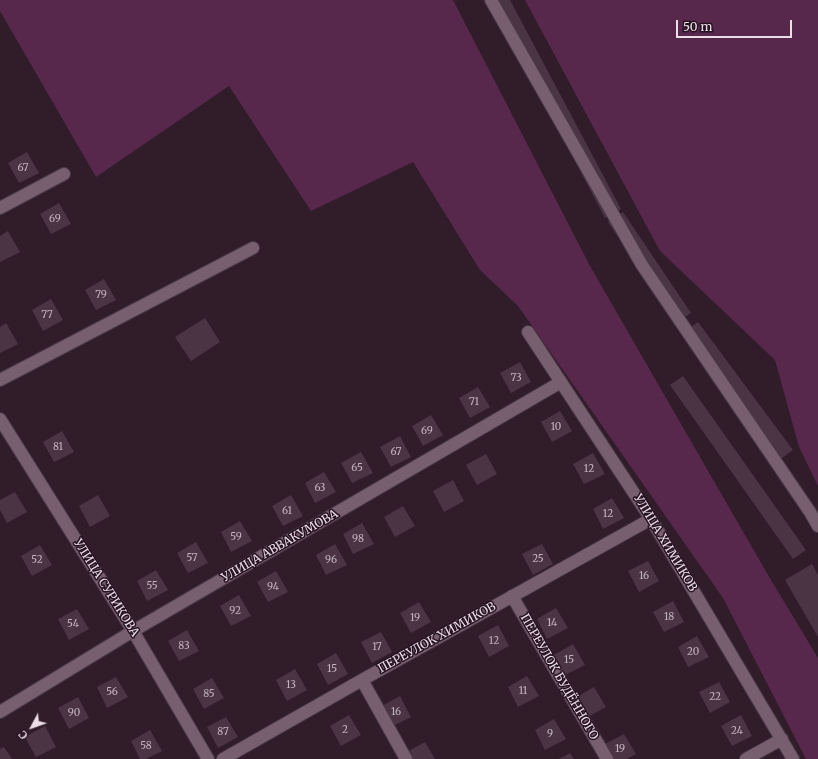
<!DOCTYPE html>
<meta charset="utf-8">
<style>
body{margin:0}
#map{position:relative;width:818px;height:759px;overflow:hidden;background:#311c2a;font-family:Merriweather,serif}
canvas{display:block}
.north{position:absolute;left:12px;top:707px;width:40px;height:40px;-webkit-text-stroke:3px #261321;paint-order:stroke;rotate:229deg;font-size:11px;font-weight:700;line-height:16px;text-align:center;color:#ecdee7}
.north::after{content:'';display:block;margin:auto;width:14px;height:18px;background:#ecdee7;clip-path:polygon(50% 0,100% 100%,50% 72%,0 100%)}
.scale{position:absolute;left:676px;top:20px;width:116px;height:18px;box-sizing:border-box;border:2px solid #ecdee7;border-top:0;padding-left:5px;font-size:12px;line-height:14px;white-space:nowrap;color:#ecdee7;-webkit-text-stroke:3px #261321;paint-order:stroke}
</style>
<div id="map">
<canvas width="818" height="759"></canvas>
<div class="north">С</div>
<div class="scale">50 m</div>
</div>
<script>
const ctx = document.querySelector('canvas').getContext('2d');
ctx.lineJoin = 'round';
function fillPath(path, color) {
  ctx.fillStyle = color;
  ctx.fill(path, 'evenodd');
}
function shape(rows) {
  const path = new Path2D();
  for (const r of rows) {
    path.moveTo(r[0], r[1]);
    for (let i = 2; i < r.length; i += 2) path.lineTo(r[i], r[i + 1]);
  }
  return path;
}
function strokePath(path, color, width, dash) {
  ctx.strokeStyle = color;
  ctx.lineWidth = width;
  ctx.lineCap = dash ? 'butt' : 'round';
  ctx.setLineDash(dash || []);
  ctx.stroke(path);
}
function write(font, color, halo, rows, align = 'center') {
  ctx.font = font + ' Merriweather,serif';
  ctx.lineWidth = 3;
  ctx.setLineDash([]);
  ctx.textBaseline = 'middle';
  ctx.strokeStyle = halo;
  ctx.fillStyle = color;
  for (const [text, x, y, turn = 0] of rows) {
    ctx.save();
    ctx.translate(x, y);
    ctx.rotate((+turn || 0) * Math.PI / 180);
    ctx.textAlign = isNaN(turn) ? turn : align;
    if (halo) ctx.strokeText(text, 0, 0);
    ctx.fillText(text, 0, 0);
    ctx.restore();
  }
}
const green = shape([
 [0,0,453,0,590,266,768,575,818,658,818,759,806,759,723,598,518,306,480,270,413,162,311,211,229,86,96,177,0,11],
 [525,0,818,0,818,486,799,447,775,360,660,251]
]);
const building = shape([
 [490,0,510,0,621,209,605,218],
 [27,152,39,173,19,183,8,163],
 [59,203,71,224,51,234,40,214],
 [623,212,691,313,676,323,608,222],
 [8,231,20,252,0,262,0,236],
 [104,279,116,300,96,310,85,290],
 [51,299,63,320,43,331,32,310],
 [205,318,220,342,191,361,175,337],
 [698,322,793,450,779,460,684,332],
 [6,323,18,344,0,353,0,327],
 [520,362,531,382,511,393,500,373],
 [683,376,806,550,793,559,670,385],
 [478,387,490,407,470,418,459,398],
 [560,411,572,431,552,442,541,422],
 [431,415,443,435,423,446,412,426],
 [62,431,74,452,54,462,43,442],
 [400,436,411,457,391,467,380,447],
 [361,452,373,473,352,483,341,463],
 [593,453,605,474,584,484,573,464],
 [486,454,497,474,477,485,466,465],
 [324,472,336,492,315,503,305,483],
 [453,480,464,501,444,512,433,491],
 [15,492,27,512,7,523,0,510,0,500],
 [98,495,110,516,90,527,79,506],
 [291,495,303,516,283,526,272,506],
 [612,498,624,518,603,529,593,509],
 [403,506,415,526,395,537,384,517],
 [240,521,252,541,231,552,221,532],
 [362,523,374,544,353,554,343,534],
 [196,542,208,563,188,573,177,553],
 [335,544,347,565,326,575,316,555],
 [542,544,553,564,533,575,522,554],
 [40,545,52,565,32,576,21,556],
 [648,561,659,581,639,592,628,571],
 [812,564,818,575,818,637,785,580],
 [156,570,168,590,147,601,137,581],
 [276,571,288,592,268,602,257,582],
 [239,595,251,616,231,626,220,606],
 [673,601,684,622,664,632,653,612],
 [419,602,431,622,411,633,400,613],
 [556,608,568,628,547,639,537,619],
 [77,609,89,629,69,640,58,619],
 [498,625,509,646,489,657,478,636],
 [187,630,199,651,179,661,168,641],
 [381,632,392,652,372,663,361,642],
 [697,636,709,657,688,667,678,647],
 [573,644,585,665,565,675,554,655],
 [336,653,348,674,328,685,317,664],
 [295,669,307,690,287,701,276,680],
 [527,676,539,696,518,707,508,687],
 [116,677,128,697,107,708,97,687],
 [212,678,224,698,204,709,193,689],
 [719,682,730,702,710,713,699,692],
 [594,687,606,707,586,718,575,698],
 [400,696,411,717,391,727,380,707],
 [78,697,89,718,69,729,58,708],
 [349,715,361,735,341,746,330,726],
 [741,715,752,736,732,746,721,726],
 [226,717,238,737,218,748,207,727],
 [554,719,566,739,545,750,535,730],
 [45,726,56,747,36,757,25,737],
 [150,730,162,751,146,759,140,759,131,741],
 [624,734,636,754,627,759,612,759,605,744],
 [425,742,435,759,409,759,405,753],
 [4,747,12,759,0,759,0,749],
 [570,753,574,759,559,759]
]);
const minor = shape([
 [491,0,642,265,810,512,818,526],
 [0,208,64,174],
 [528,332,651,519,793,759],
 [0,380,253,248],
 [0,419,133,631,208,759],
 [512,596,607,759],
 [362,680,406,759],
 [0,712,133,631,561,382],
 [223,759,362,680,651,519],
 [746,759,782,739]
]);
const numberNames = [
 ["67",23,168],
 ["69",55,219],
 ["79",101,295],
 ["77",47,315],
 ["73",516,378],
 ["71",474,402],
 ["10",556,427],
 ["69",427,431],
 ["81",58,447],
 ["67",396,452],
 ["65",357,468],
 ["12",589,469],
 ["63",320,488],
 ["61",287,511],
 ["12",608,514],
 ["59",236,537],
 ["98",358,539],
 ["57",192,558],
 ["25",538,559],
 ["52",37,560],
 ["96",331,560],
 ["16",644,576],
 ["55",152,586],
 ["94",273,587],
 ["92",235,611],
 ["18",669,617],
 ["19",415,618],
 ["14",552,623],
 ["54",73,624],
 ["12",494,641],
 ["83",184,646],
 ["17",377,647],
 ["20",693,652],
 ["15",569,660],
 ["15",332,669],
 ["13",291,685],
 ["11",523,691],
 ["56",112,692],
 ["85",209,694],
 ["22",715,697],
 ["16",396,712],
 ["90",74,713],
 ["2",345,730],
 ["24",737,731],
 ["87",223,732],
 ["9",550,734],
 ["58",146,746],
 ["19",620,749]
];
const streetNames = [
 ["УЛИЦА ХИМИКОВ",665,543,59],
 ["УЛИЦА АВВАКУМОВА",280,546,-30],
 ["УЛИЦА СУРИКОВА",106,588,58],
 ["ПЕРЕУЛОК ХИМИКОВ",437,638,-29],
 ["ПЕРЕУЛОК БУДЁННОГО",559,677,60]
];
fillPath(green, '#58284c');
fillPath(building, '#4b3544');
strokePath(minor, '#4b3a46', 14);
strokePath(minor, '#775f6f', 12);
write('10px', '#c4b4be', null, numberNames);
write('12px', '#ecdee7', '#261321', streetNames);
</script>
